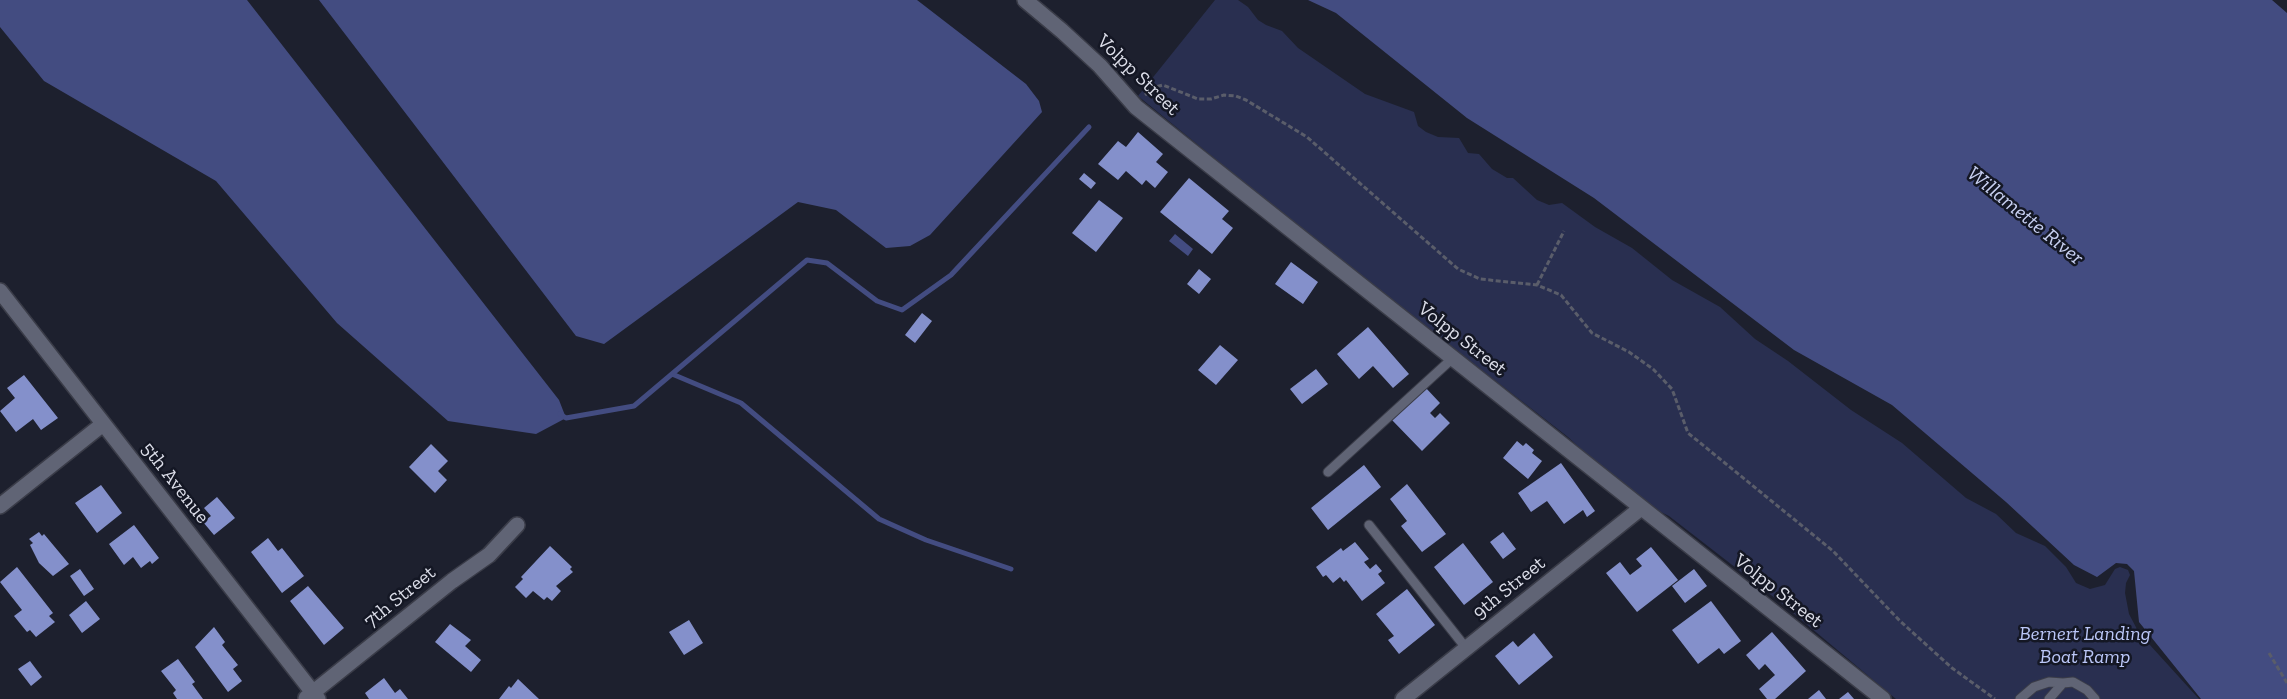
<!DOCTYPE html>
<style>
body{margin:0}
canvas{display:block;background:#1d202e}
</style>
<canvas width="2287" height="699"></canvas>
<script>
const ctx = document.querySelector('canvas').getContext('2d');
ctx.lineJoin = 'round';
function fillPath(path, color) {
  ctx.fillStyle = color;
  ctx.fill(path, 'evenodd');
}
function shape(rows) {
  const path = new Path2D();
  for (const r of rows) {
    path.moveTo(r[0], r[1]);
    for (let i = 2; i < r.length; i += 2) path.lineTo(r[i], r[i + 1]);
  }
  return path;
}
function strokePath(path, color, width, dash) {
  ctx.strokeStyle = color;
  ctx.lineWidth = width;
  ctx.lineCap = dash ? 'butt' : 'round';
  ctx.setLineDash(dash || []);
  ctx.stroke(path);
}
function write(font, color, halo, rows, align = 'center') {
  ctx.font = font + ' "Zilla Slab",serif';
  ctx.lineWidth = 5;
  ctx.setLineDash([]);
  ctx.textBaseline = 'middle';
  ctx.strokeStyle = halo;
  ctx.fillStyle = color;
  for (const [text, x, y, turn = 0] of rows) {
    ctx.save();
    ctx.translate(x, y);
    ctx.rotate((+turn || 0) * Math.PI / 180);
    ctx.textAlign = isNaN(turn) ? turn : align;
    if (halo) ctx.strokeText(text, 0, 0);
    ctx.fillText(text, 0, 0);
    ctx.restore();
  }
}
const green = shape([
 [1215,0,1238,0,1248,7,1258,20,1266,25,1282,31,1298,48,1365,94,1414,112,1418,126,1426,132,1438,137,1459,138,1468,153,1479,154,1492,169,1507,178,1513,178,1537,200,1549,205,1562,203,1595,227,1632,248,1672,280,1720,307,1755,339,1788,361,1851,410,1902,443,1966,498,1996,514,2016,533,2045,546,2066,567,2076,583,2090,589,2105,585,2115,569,2120,567,2128,570,2130,575,2126,583,2125,593,2129,614,2139,633,2199,699,1896,699,1780,602,1669,516,1636,500,1568,437,1331,253,1138,96]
]);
const water = shape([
 [0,0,247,0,559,400,566,418,536,434,448,421,337,323,216,181,44,81,0,27],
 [319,0,917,0,1026,84,1039,101,1042,112,930,235,910,246,886,248,836,210,798,202,604,344,576,336],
 [1308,0,2272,0,2287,13,2287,699,2201,699,2139,622,2134,571,2127,564,2116,563,2097,577,2074,565,2006,502,1892,405,1794,350,1594,198,1467,118,1336,13],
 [1175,234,1193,249,1188,256,1169,241]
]);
const stream = shape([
 [672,374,741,403,879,519,926,540,1011,569],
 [560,414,566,418,634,406,807,260,827,263,877,301,902,310,951,275,1089,127]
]);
const building = shape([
 [1138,132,1163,154,1156,162,1168,172,1155,188,1146,180,1142,185,1126,171,1118,180,1098,164,1118,141,1126,147],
 [1084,173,1096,183,1091,189,1079,179],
 [1189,178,1229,211,1222,219,1233,228,1212,254,1160,212],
 [1099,200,1123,218,1096,252,1072,233],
 [1291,262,1318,282,1303,304,1275,284],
 [1199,269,1211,279,1199,294,1187,284],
 [922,313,932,321,915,343,905,335],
 [1368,327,1409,374,1393,388,1373,366,1359,379,1337,354],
 [1220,345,1238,360,1216,385,1198,370],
 [1316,369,1328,384,1302,404,1290,389],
 [24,375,58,418,41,430,33,419,16,432,0,411,15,398,7,388],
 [1425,387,1440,403,1430,413,1435,418,1440,413,1450,423,1422,451,1392,420],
 [1517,441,1523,446,1526,443,1534,450,1532,453,1542,461,1528,479,1503,458],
 [431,444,448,461,438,471,447,480,435,493,409,467],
 [1561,463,1595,511,1587,517,1583,510,1564,524,1547,501,1531,512,1518,493],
 [1364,465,1381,487,1328,530,1311,508],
 [1407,484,1446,534,1422,552,1401,526,1407,521,1390,499],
 [101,485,122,513,97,533,75,503],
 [217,497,235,518,214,535,203,522,211,516,204,508],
 [134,525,159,558,152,564,150,561,141,568,133,557,124,565,109,544],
 [39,532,42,536,44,534,69,564,53,576,39,563,30,545,33,543,29,539],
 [1503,532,1516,549,1503,559,1490,542],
 [268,538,278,551,282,548,304,576,282,593,251,552],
 [1355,542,1369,559,1364,562,1370,569,1376,564,1382,571,1378,574,1385,583,1362,601,1346,580,1344,582,1340,577,1333,583,1326,575,1323,577,1316,567,1341,548,1343,551],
 [1463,543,1493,582,1464,605,1434,567],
 [550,546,572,567,570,569,573,572,556,586,561,591,552,601,547,597,544,600,533,591,526,598,515,587,523,579,521,577],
 [1651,547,1678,580,1637,612,1606,573,1620,562,1630,575,1642,566,1636,559],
 [17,567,53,613,49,616,55,622,36,637,30,630,27,632,14,616,22,610,0,582],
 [80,569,94,589,84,596,70,576],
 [1694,569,1707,586,1685,603,1672,586],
 [308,586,344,628,324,645,290,601],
 [1407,589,1435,625,1399,654,1388,640,1394,636,1376,614],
 [86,601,100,619,82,633,69,615],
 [1711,601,1741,641,1724,654,1719,648,1698,664,1672,630],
 [689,620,703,643,684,655,669,632],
 [450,624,471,640,465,646,481,660,471,672,435,642],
 [214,627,225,642,222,645,238,665,233,669,242,681,228,692,195,647],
 [1772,632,1806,671,1775,699,1767,699,1759,689,1775,675,1765,664,1759,670,1746,655],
 [1534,633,1553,657,1519,685,1495,656,1513,641,1518,647],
 [178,659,195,682,192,684,203,699,177,699,173,693,176,690,161,671],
 [30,661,42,677,31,686,18,669],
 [384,678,395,693,400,689,408,699,369,699,365,693],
 [518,679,539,699,499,699,509,686,511,688],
 [1819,690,1826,699,1808,699],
 [1848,692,1854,699,1839,699]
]);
const path = shape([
 [1145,95,1155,87,1163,85,1198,99,1211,99,1224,95,1236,96,1246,100,1307,137,1458,269,1480,279,1537,285,1561,295,1592,333,1629,352,1653,369,1672,389,1688,433,1833,551,1900,621,1952,668,1995,699],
 [1537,285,1564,231],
 [2269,653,2287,683]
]);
const lane = shape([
 [1328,472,1454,357],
 [1369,525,1466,648],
 [2020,699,2034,687,2049,682,2063,683],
 [2049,699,2063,683,2073,682,2087,690,2095,699]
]);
const street = shape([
 [1025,0,1062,31,1100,66,1136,107,1883,699],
 [0,291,318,699],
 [0,506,103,424],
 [306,698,452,581,489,555,517,525],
 [1403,699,1641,508]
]);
const streetNames = [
 ["Volpp Street",1138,75,44],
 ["Volpp Street",1462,339,38],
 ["5th Avenue",175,483,52],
 ["9th Street",1509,588,-39],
 ["Volpp Street",1778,591,38],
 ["7th Street",400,597,-39]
];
const parkNames = [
 ["Bernert Landing",2085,634],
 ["Boat Ramp",2085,657]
];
const waterNames = [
 ["Willamette River",2025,216,39]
];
fillPath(green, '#292f50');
fillPath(water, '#434c81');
strokePath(stream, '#434c81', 5);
fillPath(building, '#8490cb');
strokePath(lane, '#3a3c48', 11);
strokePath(street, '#3a3c48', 18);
strokePath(path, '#5a5d6a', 3, [5, 2.5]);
strokePath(lane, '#606475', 9);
strokePath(street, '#606475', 15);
write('20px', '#dbdde8', '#141724', streetNames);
write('italic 20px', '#bbc7f8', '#141724', parkNames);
write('italic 21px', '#c7cff0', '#141724', waterNames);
</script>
